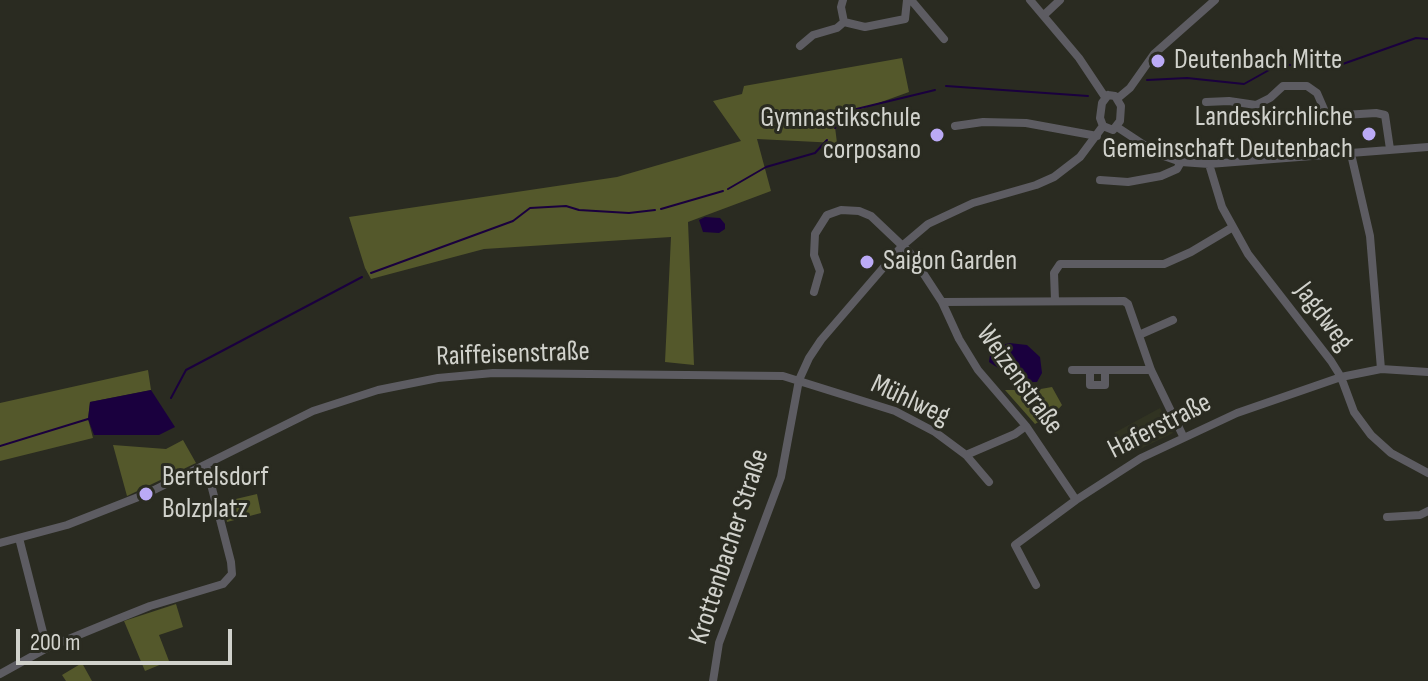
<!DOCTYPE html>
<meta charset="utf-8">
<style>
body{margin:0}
#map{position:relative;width:1428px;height:681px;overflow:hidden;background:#2a2b21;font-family:"Sofia Sans Condensed",sans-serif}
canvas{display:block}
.scale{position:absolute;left:16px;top:629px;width:216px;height:36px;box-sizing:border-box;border:4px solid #d1d2cc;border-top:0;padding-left:10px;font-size:24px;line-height:28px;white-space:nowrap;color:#d1d2cc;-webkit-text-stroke:6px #2a2b21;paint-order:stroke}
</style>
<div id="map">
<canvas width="1428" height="681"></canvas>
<div class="scale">200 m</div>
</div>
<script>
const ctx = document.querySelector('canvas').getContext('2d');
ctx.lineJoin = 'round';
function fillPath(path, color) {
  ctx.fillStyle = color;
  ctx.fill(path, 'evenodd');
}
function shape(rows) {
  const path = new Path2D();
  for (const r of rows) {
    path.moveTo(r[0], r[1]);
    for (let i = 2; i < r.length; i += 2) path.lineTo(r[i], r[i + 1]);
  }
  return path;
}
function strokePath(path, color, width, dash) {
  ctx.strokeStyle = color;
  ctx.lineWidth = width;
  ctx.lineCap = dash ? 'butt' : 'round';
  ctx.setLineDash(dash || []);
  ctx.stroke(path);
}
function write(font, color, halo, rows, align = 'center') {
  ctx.font = font + ' "Sofia Sans Condensed",sans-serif';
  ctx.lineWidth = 6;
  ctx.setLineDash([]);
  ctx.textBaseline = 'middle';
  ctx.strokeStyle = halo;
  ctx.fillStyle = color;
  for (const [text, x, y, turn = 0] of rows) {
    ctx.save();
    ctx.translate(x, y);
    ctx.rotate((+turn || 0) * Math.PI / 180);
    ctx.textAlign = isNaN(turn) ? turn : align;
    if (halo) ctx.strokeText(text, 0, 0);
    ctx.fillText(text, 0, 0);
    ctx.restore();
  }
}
const built = shape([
 [1160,408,1173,433,1138,450,1114,433]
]);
const green = shape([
 [902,58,909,92,834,119,837,143,757,139,771,191,688,222,694,365,665,362,671,237,484,249,371,279,365,268,349,217,617,177,741,141,713,101,742,94,744,86],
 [148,370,151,390,90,402,88,419,93,438,0,461,0,403],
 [1052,387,1062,405,1056,412,1035,424,1005,390,1035,390],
 [183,440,196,463,127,496,113,445,166,449],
 [257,494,261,513,227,522,223,502],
 [176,604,183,627,159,635,169,661,145,671,124,621],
 [82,663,92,681,66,681,62,675]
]);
const water = shape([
 [705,217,720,218,725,224,725,229,719,233,703,232,699,220],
 [1009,343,1027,345,1040,357,1042,373,1037,382,1019,382,989,362,990,355,995,348],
 [151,390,175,427,159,435,94,435,88,419,90,402]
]);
const stream = shape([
 [1147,80,1187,78,1244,84,1278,65,1340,65,1416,38,1428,39],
 [946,86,1088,96],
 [835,128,844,112,935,90],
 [728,189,766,167,815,153,827,140],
 [661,209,723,191],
 [371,273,513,221,530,208,566,206,579,210,629,213,655,210],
 [171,398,186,370,362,277],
 [0,446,88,419]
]);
const minor = shape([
 [843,0,841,7,844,22,865,27,905,19,907,0],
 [911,0,944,39],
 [1030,0,1079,58,1105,97],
 [1044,15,1060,0],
 [800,46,813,35,837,28,844,22],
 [1108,95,1115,96,1121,106,1120,121,1113,130,1103,126,1100,118,1102,103,1108,95],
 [1118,98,1130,88,1154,54,1215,0],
 [1206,102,1229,101,1256,105,1270,98,1283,86,1307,86,1317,93,1327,116,1376,113,1385,115,1390,149],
 [955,126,983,122,1026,123,1097,136],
 [1117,127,1158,154,1181,162,1209,164,1428,147],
 [1351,154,1370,236,1381,369],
 [1209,164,1222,207,1248,254,1331,361,1341,377,1354,412,1371,435,1391,453,1428,473],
 [1100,180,1128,182,1161,176,1177,169,1181,162],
 [814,292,820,271,814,255,815,234,827,215,841,210,859,211,871,216,910,253,942,302,959,339,978,370,1026,426,1076,500],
 [1055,300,1054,273,1060,264,1164,264,1191,252,1233,227],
 [942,302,1124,301,1128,304,1151,370,1183,436],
 [1139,335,1173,320],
 [1072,370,1151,370],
 [1090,370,1090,385,1105,385,1105,370],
 [966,455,1015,434,1026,426],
 [1387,517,1420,515,1428,511],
 [19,538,47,648],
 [0,543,67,525,146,494,313,411,378,390,438,378,493,373,783,376,895,411,935,432,966,455,989,482],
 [1036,585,1015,545,1076,500,1141,458,1237,413,1341,377,1381,369,1428,372],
 [0,674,47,648,115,620,150,606,223,584,232,574,231,562,206,465],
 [713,681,719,643,781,477,799,380,809,358,821,340,902,246,928,224,973,203,1036,185,1054,177,1080,157,1103,126]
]);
const markers = [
 [1158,61,8,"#bbaaf6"],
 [1369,134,8,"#bbaaf6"],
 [937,135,8,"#bbaaf6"],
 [867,262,8,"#bbaaf6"],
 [146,494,8,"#bbaaf6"]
];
const poiNames = [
 ["Deutenbach Mitte",1174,61],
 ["Landeskirchliche",1353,118,"right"],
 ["Gemeinschaft Deutenbach",1353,150,"right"],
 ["Gymnastikschule",921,119,"right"],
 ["corposano",921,151,"right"],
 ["Saigon Garden",883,262],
 ["Bertelsdorf",162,478],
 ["Bolzplatz",162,510]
];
const streetNames = [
 ["Jagdweg",1323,317,53],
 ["Raiffeisenstraße",513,355,-2],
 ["Weizenstraße",1019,380,54],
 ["Mühlweg",910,401,25],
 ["Haferstraße",1160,427,-27],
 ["Krottenbacher Straße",730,547,-72]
];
fillPath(built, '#313322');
fillPath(green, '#54582b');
fillPath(water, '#1a003e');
strokePath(stream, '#1a003e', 2);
strokePath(minor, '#5d5c62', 8);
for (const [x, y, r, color] of markers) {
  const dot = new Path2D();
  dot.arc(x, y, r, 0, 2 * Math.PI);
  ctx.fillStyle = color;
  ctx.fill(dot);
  strokePath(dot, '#2a2b21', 3);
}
write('28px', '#d1d2cc', '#2a2b21', poiNames, 'left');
write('28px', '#d1d2cc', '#2a2b21', streetNames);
</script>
